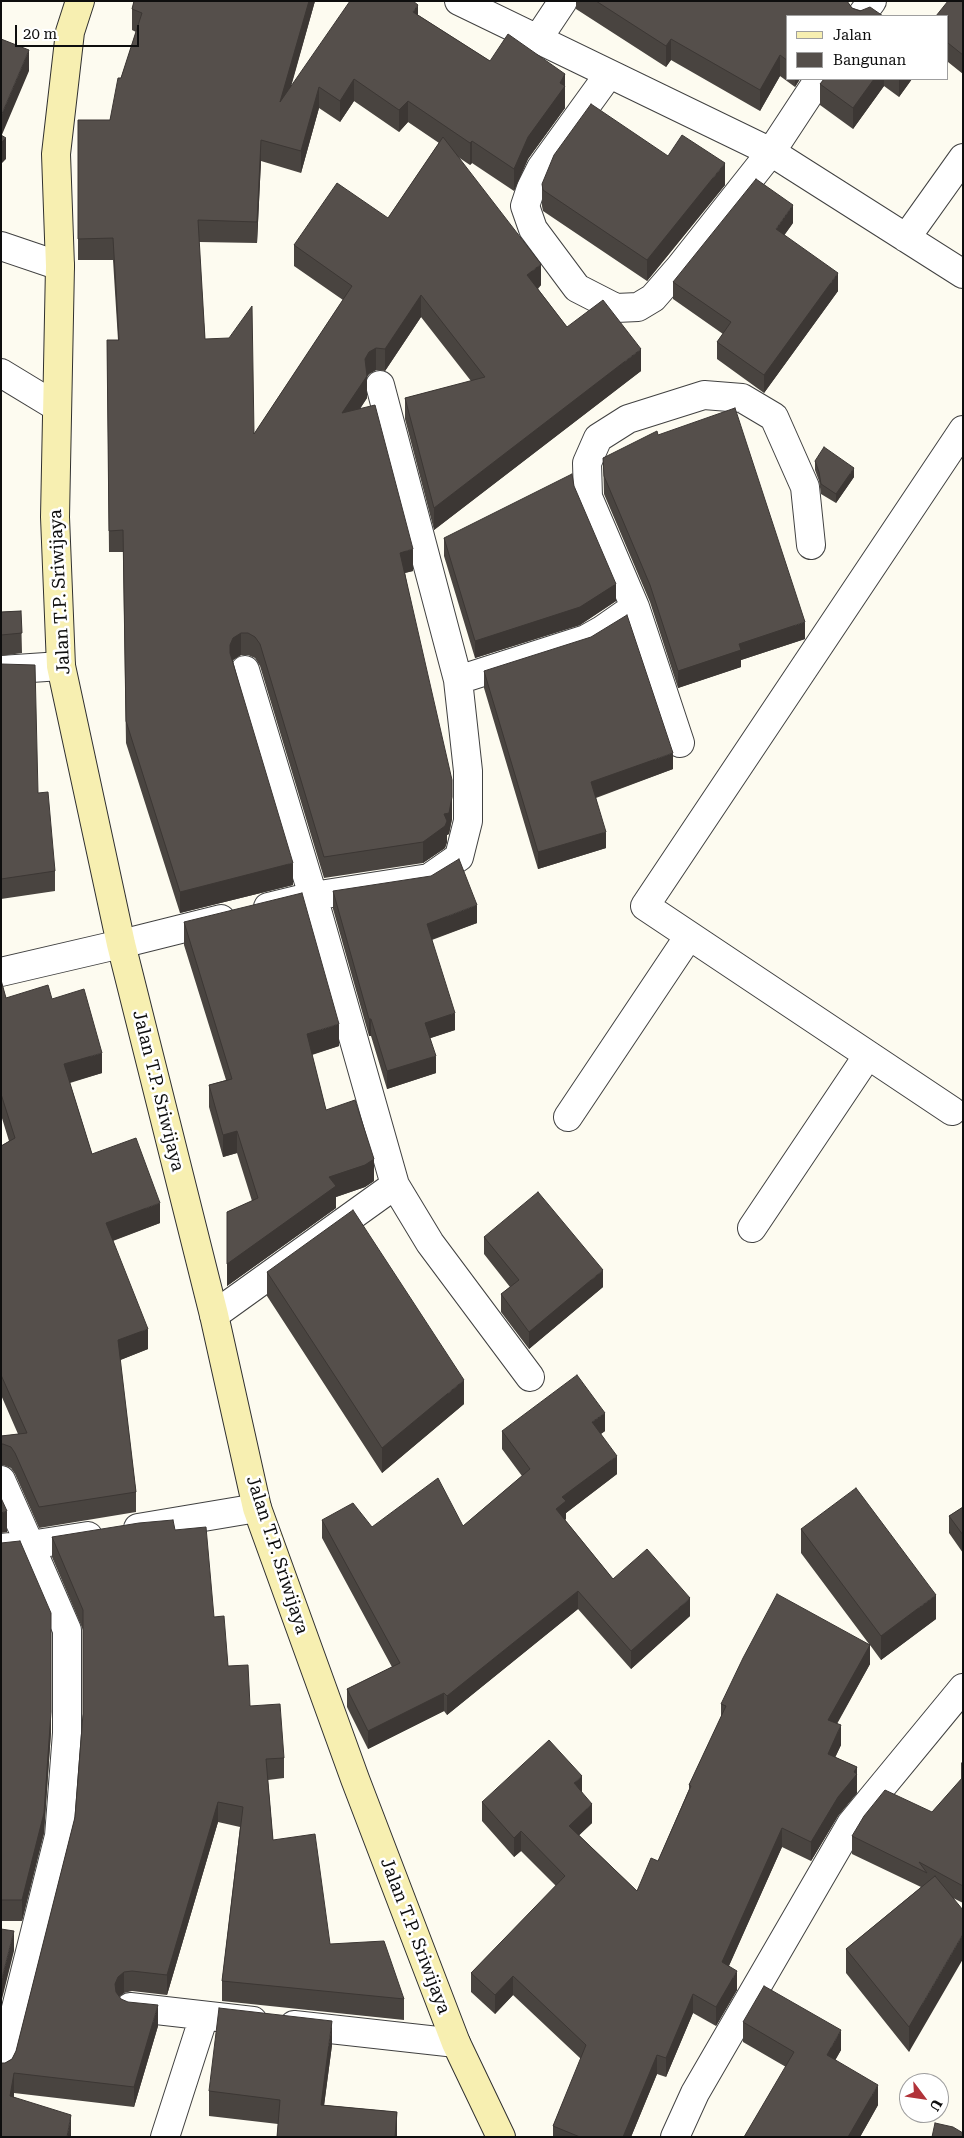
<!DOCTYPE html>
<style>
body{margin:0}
#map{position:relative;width:964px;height:2138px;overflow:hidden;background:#fdfbf0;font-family:"Roboto Serif",serif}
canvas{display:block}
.frame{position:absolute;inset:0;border:2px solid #0e0e0e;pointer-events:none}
.legend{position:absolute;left:786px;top:15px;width:162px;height:65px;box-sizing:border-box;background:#fff;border:1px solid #9f9f9f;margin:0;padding:6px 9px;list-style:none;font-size:15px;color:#0e0e0e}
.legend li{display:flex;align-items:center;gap:10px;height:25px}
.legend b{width:25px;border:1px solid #9f9f9f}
.north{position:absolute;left:899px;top:2073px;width:50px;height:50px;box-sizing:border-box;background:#fff;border:1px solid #9f9f9f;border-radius:50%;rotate:121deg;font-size:14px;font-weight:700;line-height:20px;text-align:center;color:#0e0e0e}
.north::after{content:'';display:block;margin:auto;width:18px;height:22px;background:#b13339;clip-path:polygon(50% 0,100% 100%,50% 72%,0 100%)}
.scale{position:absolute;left:15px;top:25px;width:124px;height:22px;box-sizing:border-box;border:2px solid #0e0e0e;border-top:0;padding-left:6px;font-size:15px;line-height:18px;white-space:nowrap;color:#0e0e0e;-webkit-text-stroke:4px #fff;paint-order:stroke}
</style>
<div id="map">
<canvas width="964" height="2138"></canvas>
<div class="frame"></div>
<ul class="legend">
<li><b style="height:6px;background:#f7efb1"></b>Jalan</li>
<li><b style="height:14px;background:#554f4b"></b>Bangunan</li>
</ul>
<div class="north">U</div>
<div class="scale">20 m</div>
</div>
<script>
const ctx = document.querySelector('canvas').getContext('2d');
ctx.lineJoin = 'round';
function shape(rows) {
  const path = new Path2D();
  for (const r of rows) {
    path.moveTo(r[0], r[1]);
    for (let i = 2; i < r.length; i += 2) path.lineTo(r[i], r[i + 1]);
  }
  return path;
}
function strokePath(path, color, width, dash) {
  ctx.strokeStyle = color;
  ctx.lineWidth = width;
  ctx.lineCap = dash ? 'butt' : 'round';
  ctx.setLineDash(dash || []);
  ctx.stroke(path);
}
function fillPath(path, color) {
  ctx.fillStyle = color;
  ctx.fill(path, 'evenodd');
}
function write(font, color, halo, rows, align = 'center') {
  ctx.font = font + ' "Roboto Serif",serif';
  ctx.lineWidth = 5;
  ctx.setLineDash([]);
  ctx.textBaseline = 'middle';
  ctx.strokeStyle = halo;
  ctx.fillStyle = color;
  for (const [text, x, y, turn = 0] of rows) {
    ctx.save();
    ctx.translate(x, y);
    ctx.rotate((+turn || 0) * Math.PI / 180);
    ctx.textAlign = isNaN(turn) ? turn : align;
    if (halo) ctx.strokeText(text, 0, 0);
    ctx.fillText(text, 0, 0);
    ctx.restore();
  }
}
const minor = shape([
 [459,1,771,152,963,274],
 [861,16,872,1],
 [537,40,563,1],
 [609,74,541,168,531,188,525,206,533,229,577,288,616,308,638,307,653,298,680,267,771,152,819,79],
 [906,238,963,158],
 [1,246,60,266],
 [1,373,57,407],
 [380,385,458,680],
 [635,607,680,743],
 [1,670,61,666],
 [245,670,313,896,395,1185,430,1243,530,1377],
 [268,907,313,896,429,878,459,857,468,821,468,771,458,680,586,639,602,630,635,607,588,497,587,463,598,438,628,419,704,395,742,398,774,417,805,487,811,545],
 [121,944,221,919],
 [952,1111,645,906,963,430],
 [568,1117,689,936],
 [752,1228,868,1055],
 [214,1315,395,1185],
 [1,1480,30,1545,1,1548],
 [138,1528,257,1508],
 [130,2007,253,2021],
 [294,2025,456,2043],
 [1,2068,59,1836,67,1733,67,1630,30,1545,88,1536],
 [165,2137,204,2016],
 [675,2137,695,2093,851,1824,963,1688]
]);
const tertiary = shape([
 [1,972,121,944]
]);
const secondary = shape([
 [80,1,70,32,56,154,60,266,55,517,61,666,121,944,214,1315,257,1508,355,1779,456,2043,501,2137]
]);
const wall = shape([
 [134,1,315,1,291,87,418,15,490,61,565,74,565,108,528,159,514,191,472,163,470,165,458,157,541,285,538,289,567,327,641,371,434,530,405,419,405,398,471,381,421,317,385,371,376,370,369,374,367,377,367,398,360,409,413,571,405,573,452,819,449,834,447,835,447,842,445,848,423,863,324,878,260,666,255,658,248,655,241,655,233,660,233,661,293,885,180,913,126,743,123,552,109,552,107,340,118,340,113,260,78,260,78,120,110,120,121,78,136,32,132,30,132,9],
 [354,101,399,132,408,122,439,143,388,218,294,245,294,266,343,300,254,434,205,339,199,242,257,243,261,161,301,173,319,108,340,122],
 [576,1,847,1,852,8,883,16,788,16,788,79,800,79,795,87,780,76,760,111,671,60,666,67,576,9],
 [963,1,963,74,948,62,948,16],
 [824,79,912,79,899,97,884,86,853,129,820,105,820,84],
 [668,156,725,185,647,281,543,211,542,206,542,184],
 [793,223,784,235,838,291,764,393,717,359,717,342,723,334,673,299,673,282],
 [658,435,805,639,741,660,741,667,678,688,650,602,604,494,603,458],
 [815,461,854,477,836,503,821,494,819,481,815,470],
 [444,538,616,601,580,625,475,658,444,556],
 [21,611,22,653,1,656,1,612],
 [1,664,38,793,55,871,55,891,1,899],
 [484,671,673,769,596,798,606,848,538,869,484,688],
 [333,891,477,923,432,940,455,1030,430,1038,436,1073,387,1089,371,1036,369,1036,333,909],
 [184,922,339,1046,312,1055,326,1110,374,1181,365,1187,336,1197,336,1208,227,1286,227,1212,252,1201,237,1153,223,1157,209,1107,209,1085,226,1080,184,945],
 [1,980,6,998,52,999,102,1073,70,1083,92,1154,160,1223,113,1241,148,1349,120,1360,136,1492,136,1512,39,1528,15,1474,11,1468,3,1465,1,1465,1,1436,18,1434,1,1395,1,1146,9,1141,1,1115],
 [484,1237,603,1287,529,1349,501,1312,501,1294,510,1287,484,1254],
 [267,1272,464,1404,382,1473,267,1296],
 [502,1431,605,1431,601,1434,617,1474,566,1513,566,1519,565,1520,613,1579,690,1616,631,1669,578,1609,447,1715,444,1711,368,1749,347,1707,347,1689,392,1667,322,1538,322,1520,372,1527,463,1526,522,1476,502,1449],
 [963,1507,963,1553,949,1533,949,1516],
 [801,1529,936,1619,881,1660,870,1645,870,1664,837,1724,841,1745,835,1757,857,1767,857,1793,838,1816,811,1861,782,1847,729,1966,737,1990,716,2026,693,2013,666,2077,657,2074,631,2137,553,2137,553,2126,581,2059,513,1995,495,2014,471,1992,471,1973,556,1886,521,1851,514,1857,482,1821,482,1802,582,1792,592,1823,579,1835,637,1891,658,1861,689,1789,689,1785,721,1717,721,1704,869,1644,801,1553],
 [175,1530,214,1617,228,1666,250,1706,284,1758,284,1778,268,1780,273,1840,330,1944,404,1999,404,2020,222,2001,222,1981,240,1827,218,1822,167,1995,132,1991,124,1993,119,1997,121,1999,158,2026,134,2107,14,2093,14,2097,71,2135,1,2137,5,2063,12,2059,16,2051,75,1817,83,1714,83,1630,52,1557,52,1537],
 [1,1543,51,1732,44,1833,22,1921,1,1921],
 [963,1761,963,1903,953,1898,909,2052,846,1973,846,1949,921,1887,852,1854,852,1836,932,1812,961,1780,961,1763],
 [743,2022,841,2050,835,2060,878,2105,860,2137,744,2137,786,2067,743,2042],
 [332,2045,324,2105,397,2112,397,2137,277,2137,278,2124,209,2116,209,2091]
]);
const shadedWall = shape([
 [309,1,315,1,280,124,280,102],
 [418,5,418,26,413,12],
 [671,39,671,60,666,67,666,46],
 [29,50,29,71,1,137,1,116],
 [780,55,780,76,760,111,760,90],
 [565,74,565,108,528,159,514,191,514,169,528,137,560,83],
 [354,79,354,101,340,122,340,101],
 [795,79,800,79,795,87],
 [874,79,884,79,884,86,853,129,853,108],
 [899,79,912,79,899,97],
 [319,87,319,108,301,173,301,151],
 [408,101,408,122,399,132,399,110],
 [6,138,6,159,1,164,1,143],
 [261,140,261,161,257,243,257,222],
 [472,141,472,163,470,165,470,143],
 [725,163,725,185,647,281,647,260],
 [793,205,793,223,776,247,776,229],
 [541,264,541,285,527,297,527,275],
 [838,273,838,291,764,393,764,375],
 [421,295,421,317,385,371,385,349],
 [376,348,376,370,369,374,367,377,367,398,342,435,342,413,365,359,369,352],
 [641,349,641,371,434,530,434,508],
 [854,468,854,477,836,503,836,494],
 [413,549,413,571,400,574,400,553],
 [616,584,616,601,580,625,475,658,475,641],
 [805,622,805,639,741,660,741,667,678,688,678,671,739,644],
 [241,633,241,655,233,660,230,667,230,645,233,638],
 [673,753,673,769,591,799,591,782],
 [452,797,452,819,449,834,447,835,447,842,445,848,423,863,423,842,444,814],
 [606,832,606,848,538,869,538,852],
 [293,863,293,885,180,913,180,892],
 [477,905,477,923,427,941,427,924],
 [455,1013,455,1030,425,1040,425,1023],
 [369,1019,371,1019,371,1036,369,1036],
 [339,1024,339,1046,307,1056,307,1034],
 [102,1053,102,1073,64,1084,64,1064],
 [436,1056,436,1073,387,1089,387,1071],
 [237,1131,237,1153,223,1157,223,1135],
 [374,1159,374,1181,365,1187,336,1197,336,1208,227,1286,227,1264,329,1177],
 [160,1203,160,1223,106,1243,106,1223],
 [603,1270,603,1287,529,1349,529,1332],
 [148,1329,148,1349,118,1361,118,1340],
 [464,1380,464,1404,382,1473,382,1448],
 [605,1413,605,1431,592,1440,592,1422],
 [617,1456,617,1474,566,1513,566,1519,556,1527,556,1509,562,1497],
 [7,1511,7,1532,1,1533,1,1513],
 [578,1591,578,1609,447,1715,447,1696],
 [936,1595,936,1619,881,1660,881,1636],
 [690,1598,690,1616,631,1669,631,1651],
 [870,1645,870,1664,828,1739,828,1720],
 [444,1693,444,1711,368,1749,368,1731],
 [51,1712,51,1732,44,1833,22,1921,22,1900],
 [841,1725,841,1745,828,1773,828,1754],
 [857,1767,857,1793,838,1816,811,1861,811,1842,838,1797,854,1772],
 [582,1776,582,1795,574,1783],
 [218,1802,218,1822,167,1995,167,1975],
 [592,1804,592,1823,569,1845,569,1826],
 [782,1828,782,1847,722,1981,722,1962],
 [521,1831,521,1851,514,1857,514,1838],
 [14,1931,14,1951,1,2003,1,1982],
 [963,1934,963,1959,909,2052,909,2027],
 [737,1971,737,1990,716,2026,716,2007],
 [124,1972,124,1993,118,1997,115,2005,115,1984,118,1977],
 [513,1976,513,1995,495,2014,495,1995],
 [693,1994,693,2013,666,2077,666,2058],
 [158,2005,158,2026,134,2107,134,2087],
 [332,2021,332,2045,321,2129,321,2105],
 [841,2030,841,2050,827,2075,827,2055],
 [657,2055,657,2074,631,2137,623,2137],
 [14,2073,14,2093,10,2116,10,2096],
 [878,2085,878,2105,860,2137,848,2137],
 [397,2112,397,2137,395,2137],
 [71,2115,71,2137,67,2137]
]);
const building = shape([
 [134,1,309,1,280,102,350,1,413,1,418,5,413,12,490,61,508,34,565,74,560,83,565,86,528,137,514,169,472,141,470,143,408,101,399,110,354,79,340,101,319,87,301,151,261,140,257,222,198,220,205,339,229,338,252,306,254,434,352,286,294,245,337,183,388,218,443,137,541,264,527,275,567,327,603,300,641,349,434,508,405,398,485,377,421,295,385,349,376,348,369,352,365,359,367,376,342,413,375,405,413,549,400,553,452,780,452,797,449,813,444,814,447,821,445,826,423,842,324,857,260,644,255,637,248,633,241,633,233,638,230,645,230,653,293,863,180,892,126,721,123,530,109,531,107,340,119,340,113,238,78,239,78,120,110,120,118,78,121,78,142,13,132,9,134,1],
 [596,1,847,1,852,8,860,11,870,7,883,16,788,16,788,61,780,55,760,90,671,39,666,46,596,1],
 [948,1,963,1,963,55,948,43,948,16,936,16,948,1],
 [1,39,29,50,1,116,1,39],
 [824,79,874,79,853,108,820,84,824,79],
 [591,104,668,156,682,135,725,163,647,260,543,190,542,184,554,155,591,104],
 [1,135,6,138,1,143,1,135],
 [756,179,793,205,776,229,838,273,764,375,717,342,731,322,673,282,756,179],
 [735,408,805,622,739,644,741,650,678,671,650,585,604,476,603,458,657,431,658,435,735,408],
 [824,447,854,468,836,494,821,484,819,472,815,461,824,447],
 [572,474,574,486,616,584,580,607,475,641,444,538,572,474],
 [21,611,22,633,1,635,1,612,21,611],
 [627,615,673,753,591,782,606,832,538,852,484,671,591,637,627,615],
 [1,664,35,665,38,793,48,792,55,871,1,879,1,664],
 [459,859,477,905,427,924,455,1013,425,1023,436,1056,387,1071,371,1019,369,1019,333,891,431,876,459,859],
 [302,893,339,1024,307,1034,326,1110,355,1100,374,1159,365,1165,329,1177,336,1186,227,1264,227,1212,258,1198,237,1131,223,1135,209,1085,232,1079,184,922,302,893],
 [1,980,6,998,48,985,52,999,84,989,102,1053,64,1064,92,1154,136,1138,160,1203,106,1223,148,1329,118,1340,136,1492,39,1507,15,1453,11,1447,3,1444,1,1444,1,1436,27,1433,1,1375,1,1146,15,1138,1,1094,1,980],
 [538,1192,603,1270,529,1332,501,1294,519,1280,484,1237,538,1192],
 [353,1210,464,1380,382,1448,267,1272,353,1210],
 [577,1375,605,1413,592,1422,617,1456,562,1497,566,1501,556,1509,613,1579,647,1549,690,1598,631,1651,578,1591,447,1696,444,1693,368,1731,347,1689,400,1663,322,1520,353,1503,372,1527,438,1478,463,1526,530,1469,502,1431,577,1375],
 [856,1488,936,1595,881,1636,801,1529,856,1488],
 [1,1498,7,1511,1,1513,1,1498],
 [963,1507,963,1535,949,1516,963,1507],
 [173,1520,175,1530,206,1527,214,1617,224,1616,228,1666,248,1665,250,1706,280,1704,284,1758,266,1759,273,1840,315,1834,330,1944,384,1941,404,1999,222,1981,243,1807,218,1802,167,1975,132,1971,124,1972,118,1977,115,1984,116,1992,121,1999,128,2002,158,2005,134,2087,14,2073,10,2096,71,2115,67,2137,1,2137,1,2063,5,2063,12,2059,16,2051,75,1817,83,1714,83,1610,52,1537,139,1523,173,1520],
 [20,1541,51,1613,51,1712,44,1813,22,1900,1,1900,1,1543,20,1541],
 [777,1594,870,1645,828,1720,841,1725,828,1754,857,1767,854,1772,857,1774,838,1797,811,1842,782,1828,722,1962,737,1971,716,2007,693,1994,666,2058,657,2055,623,2137,580,2137,553,2126,586,2045,513,1976,495,1995,471,1973,565,1876,521,1831,514,1838,482,1802,549,1740,582,1776,574,1783,592,1804,569,1826,637,1891,651,1858,658,1861,691,1786,689,1785,726,1706,721,1704,743,1658,777,1594],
 [963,1777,963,1886,919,1862,927,1873,852,1836,864,1816,885,1790,932,1812,963,1777],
 [935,1876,963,1910,963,1934,909,2027,846,1949,935,1876],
 [1,1929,14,1931,1,1982,1,1929],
 [764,1986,841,2030,827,2055,878,2085,848,2137,744,2137,794,2052,743,2022,764,1986],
 [219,2008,332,2021,321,2105,397,2112,395,2137,277,2137,280,2100,209,2091,219,2008],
 [935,2123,953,2127,963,2133,963,2137,932,2137,935,2123]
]);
const streetNames = [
 ["Jalan T.P. Sriwijaya",60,592,-93],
 ["Jalan T.P. Sriwijaya",158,1091,76],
 ["Jalan T.P. Sriwijaya",277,1555,72],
 ["Jalan T.P. Sriwijaya",415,1936,69]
];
strokePath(minor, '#414141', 30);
strokePath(tertiary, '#414141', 30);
strokePath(secondary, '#303030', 30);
strokePath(minor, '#fff', 28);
strokePath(tertiary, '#fff', 28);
strokePath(secondary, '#f7efb1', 28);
fillPath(wall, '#494440');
fillPath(shadedWall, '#3c3734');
fillPath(building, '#554f4b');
strokePath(building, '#3c3734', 1);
write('18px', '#0e0e0e', '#fff', streetNames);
</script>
